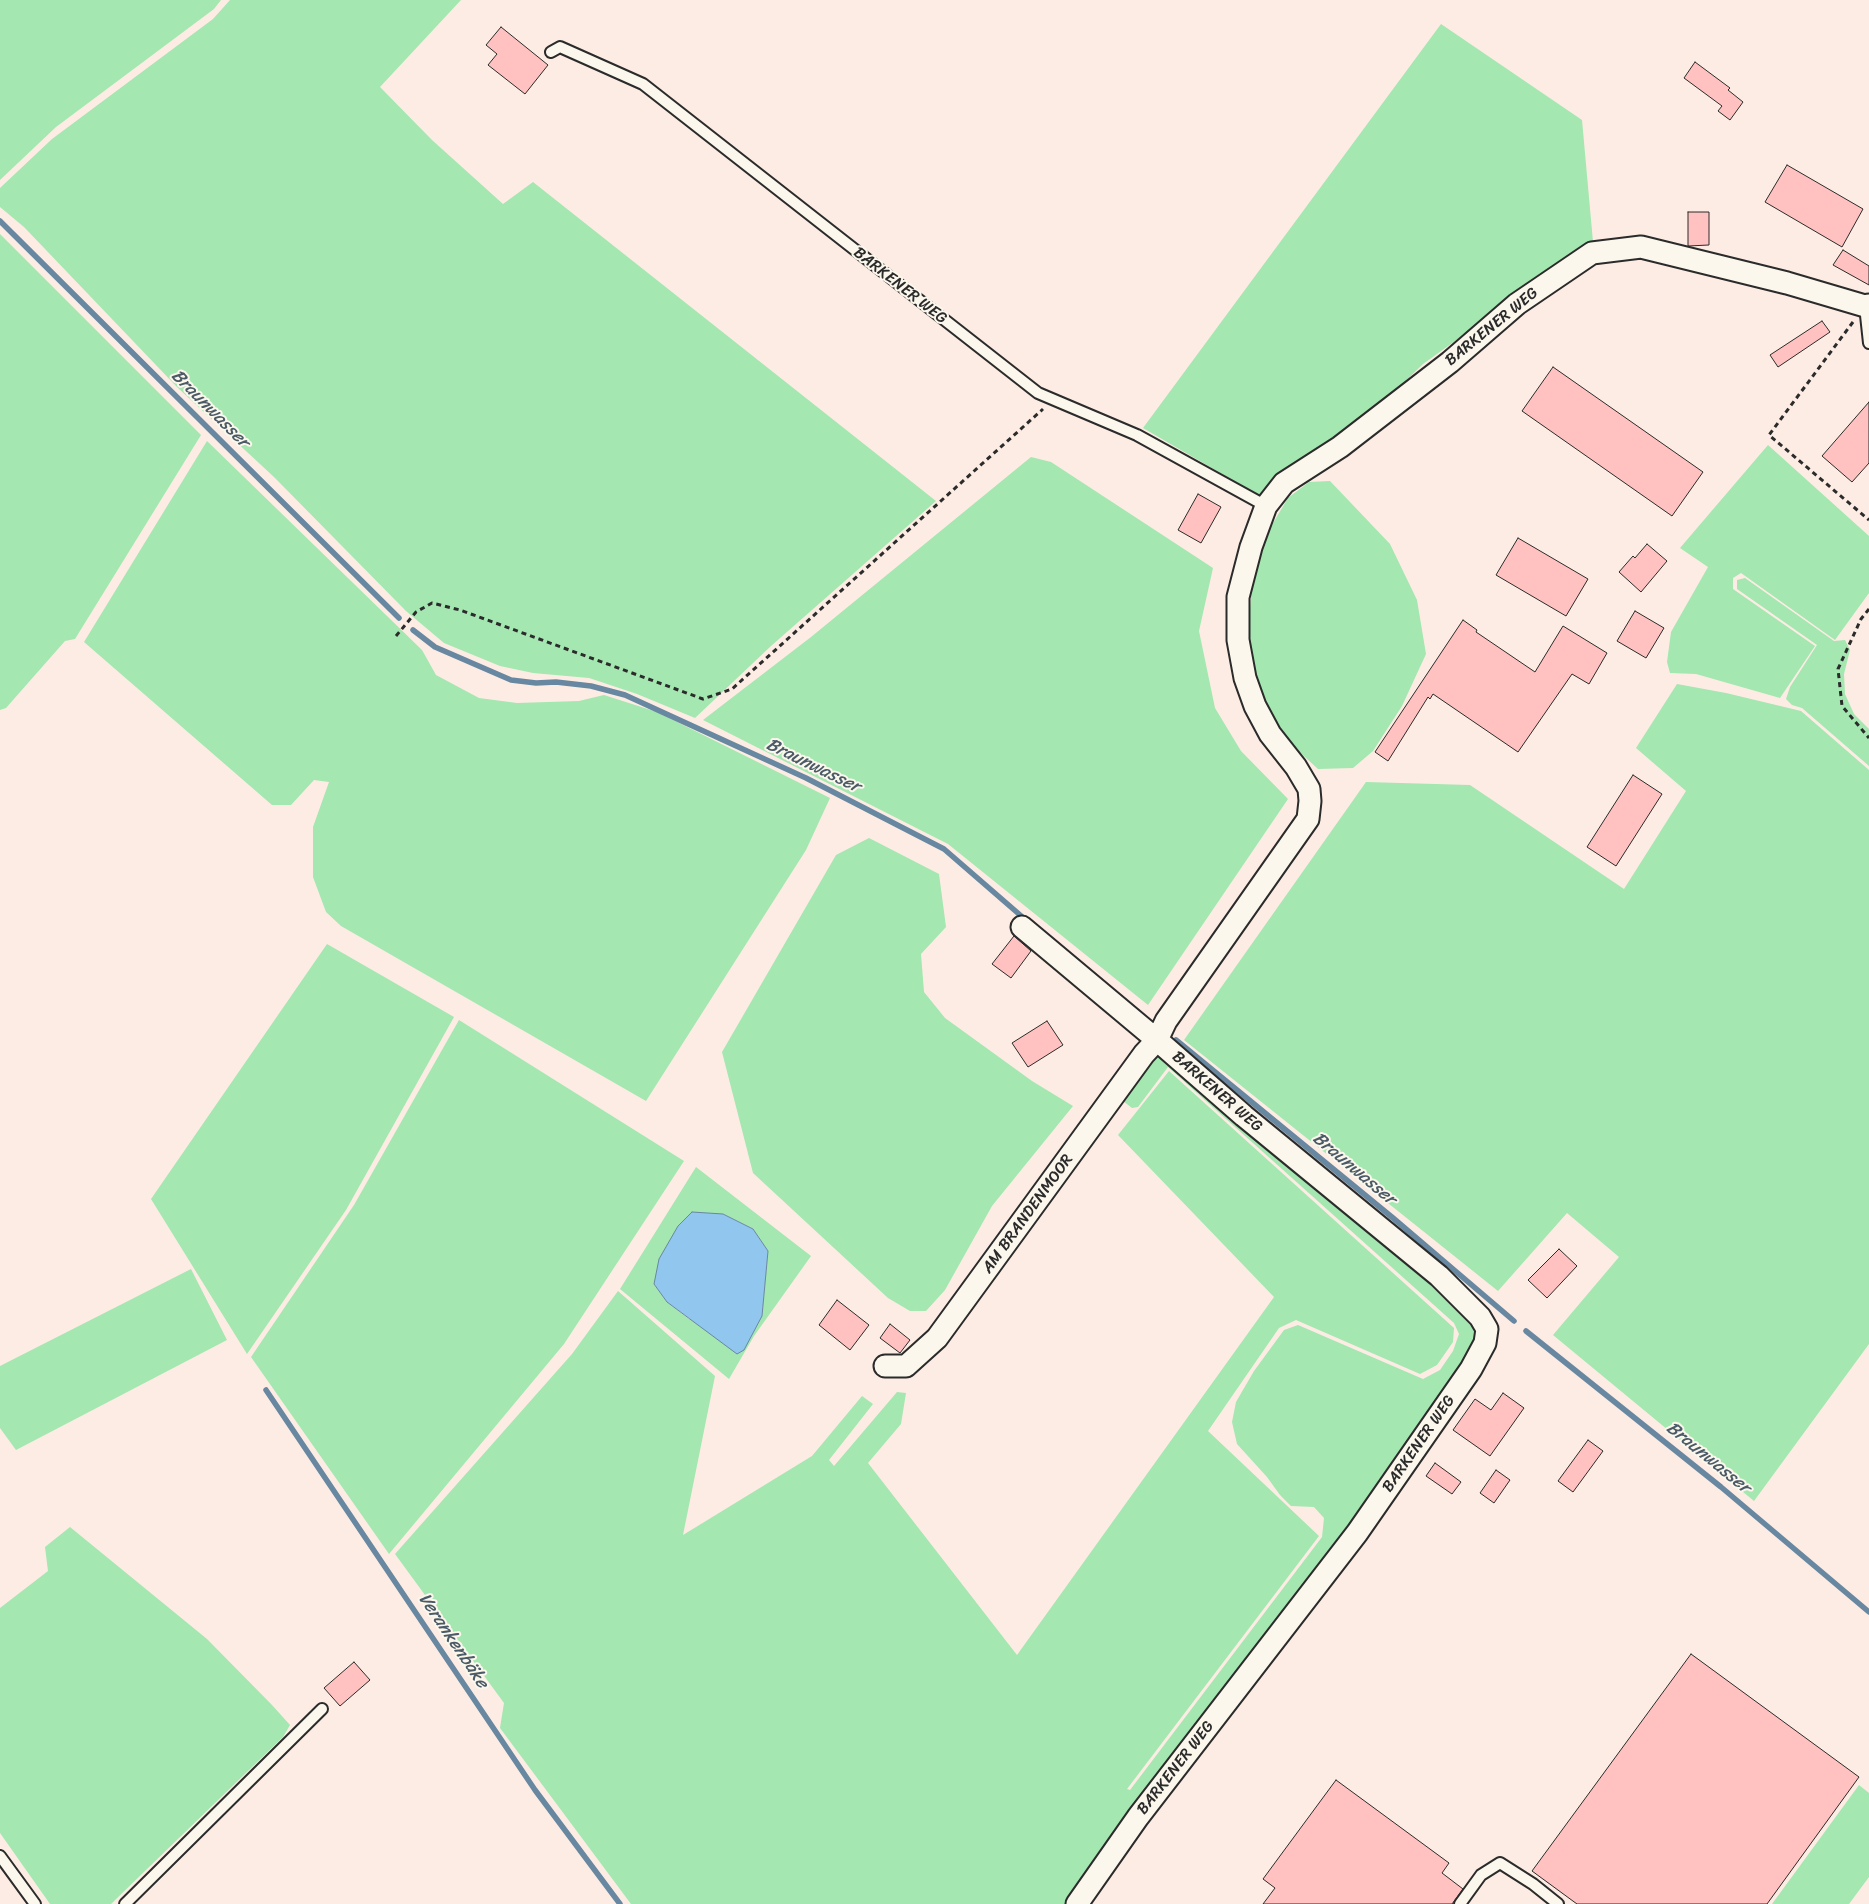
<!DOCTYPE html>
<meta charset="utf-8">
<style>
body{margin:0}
canvas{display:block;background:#fcece3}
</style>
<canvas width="1869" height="1904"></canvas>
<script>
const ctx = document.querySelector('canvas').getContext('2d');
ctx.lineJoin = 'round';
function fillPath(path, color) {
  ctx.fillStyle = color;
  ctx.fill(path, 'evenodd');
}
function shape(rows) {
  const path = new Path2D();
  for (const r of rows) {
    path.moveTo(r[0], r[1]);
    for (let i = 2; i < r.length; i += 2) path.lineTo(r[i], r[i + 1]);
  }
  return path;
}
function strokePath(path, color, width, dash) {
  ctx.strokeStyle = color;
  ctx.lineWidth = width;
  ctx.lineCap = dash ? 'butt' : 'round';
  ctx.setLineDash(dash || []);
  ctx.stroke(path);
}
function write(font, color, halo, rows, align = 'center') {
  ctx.font = font + ' Sriracha,sans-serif';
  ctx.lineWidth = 4;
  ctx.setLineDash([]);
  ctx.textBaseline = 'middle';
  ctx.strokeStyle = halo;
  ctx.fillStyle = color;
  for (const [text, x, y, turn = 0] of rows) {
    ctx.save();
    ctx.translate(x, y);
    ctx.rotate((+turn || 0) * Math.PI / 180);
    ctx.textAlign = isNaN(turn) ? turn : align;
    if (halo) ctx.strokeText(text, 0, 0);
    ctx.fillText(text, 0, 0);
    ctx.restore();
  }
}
const green = shape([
 [0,0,221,0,214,9,56,127,0,180],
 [230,0,461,0,380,87,432,140,503,204,533,182,936,501,771,646,695,718,637,694,589,678,533,673,500,666,444,643,406,611,274,477,177,387,24,227,0,207,0,188,52,139,213,19],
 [1441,24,1582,120,1593,242,1423,364,1386,400,1260,496,1143,428],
 [0,234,201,435,75,639,65,641,6,708,0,710],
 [207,441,422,650,436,675,479,698,517,703,579,701,604,695,657,712,830,798,806,850,646,1101,341,926,326,912,313,877,313,827,329,782,314,780,291,805,272,805,84,642],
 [1768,445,1869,536,1869,593,1835,640,1741,573,1733,578,1733,589,1815,646,1780,698,1696,674,1670,673,1667,662,1671,632,1708,567,1680,548],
 [1031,457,1051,462,1213,568,1199,631,1215,708,1241,751,1288,799,1148,1005,948,844,703,720,811,637],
 [1330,481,1390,544,1417,600,1426,654,1402,706,1373,751,1353,768,1318,769,1279,733,1264,699,1247,647,1252,583,1264,538,1288,498,1309,482],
 [1745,578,1834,641,1845,640,1850,650,1844,674,1845,694,1854,714,1869,729,1869,766,1802,708,1792,705,1786,699,1790,687,1817,645,1737,589,1737,580],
 [1677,684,1726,693,1801,711,1869,770,1869,1344,1754,1501,1553,1335,1619,1257,1567,1213,1498,1291,1184,1040,1366,782,1470,785,1624,889,1686,791,1636,748],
 [869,838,939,874,946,927,921,954,924,992,945,1018,1032,1081,1073,1106,992,1206,945,1290,926,1311,910,1311,888,1298,753,1173,722,1052,836,855],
 [327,944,454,1017,346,1210,247,1354,151,1199],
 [459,1020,684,1161,564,1344,389,1554,251,1357,354,1205],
 [1162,1050,1474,1321,1474,1343,1467,1366,1071,1904,631,1904,500,1728,504,1703,395,1554,572,1354,618,1291,715,1376,683,1535,812,1456,862,1396,873,1404,829,1460,834,1466,897,1392,906,1393,901,1424,868,1463,1017,1655,1274,1297,1118,1135,1169,1071,1454,1328,1453,1342,1437,1365,1420,1374,1296,1320,1279,1328,1208,1431,1319,1536,1127,1789,1130,1790,1322,1537,1324,1518,1314,1507,1291,1506,1280,1495,1267,1477,1237,1444,1232,1422,1236,1402,1254,1371,1284,1330,1298,1325,1423,1379,1440,1370,1453,1351,1459,1334,1454,1323,1168,1067,1138,1107,1132,1108,1123,1101],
 [696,1167,811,1256,754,1336,729,1379,620,1289],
 [723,1214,753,1229,768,1251,762,1316,689,1319,667,1302,654,1284],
 [191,1269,227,1340,16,1450,0,1428,0,1366],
 [70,1527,207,1639,272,1705,290,1725,283,1737,111,1904,50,1904,0,1833,0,1608,48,1571,45,1547],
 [1859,1785,1869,1793,1869,1877,1849,1904,1772,1904]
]);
const water = shape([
 [692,1212,723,1214,753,1229,768,1251,762,1316,744,1350,737,1354,667,1302,654,1284,659,1259,678,1226,692,1212]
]);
const stream = shape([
 [0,221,399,618],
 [413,630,435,647,511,680,536,683,556,682,591,686,625,695,806,778,944,849,1027,921],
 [1176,1040,1393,1218,1514,1321],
 [1526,1331,1721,1487,1869,1612],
 [266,1390,535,1790,620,1904]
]);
const building = shape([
 [501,27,548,65,525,94,488,65,497,54,486,45,501,27],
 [1695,62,1730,88,1728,90,1743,102,1730,120,1718,111,1722,106,1684,78,1695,62],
 [1787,165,1863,209,1842,247,1765,202,1787,165],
 [1688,212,1709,212,1709,245,1688,246,1688,212],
 [1843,250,1869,266,1869,285,1833,265,1843,250],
 [1822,321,1830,332,1778,367,1770,355,1822,321],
 [1553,367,1703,472,1672,516,1522,411,1553,367],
 [1869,402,1869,463,1852,482,1822,456,1869,402],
 [1198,494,1221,507,1201,543,1178,530,1198,494],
 [1518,538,1588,579,1566,616,1496,575,1518,538],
 [1647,544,1667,561,1641,592,1619,572,1633,556,1635,558,1647,544],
 [1635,611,1664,628,1646,658,1617,641,1635,611],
 [1463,620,1477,630,1476,632,1535,672,1563,626,1607,653,1589,684,1572,674,1518,752,1433,694,1430,699,1428,697,1388,761,1375,752,1463,620],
 [1633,775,1662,794,1616,866,1587,847,1633,775],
 [1014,936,1031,951,1011,978,992,964,1014,936],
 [1047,1021,1063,1045,1028,1067,1012,1043,1047,1021],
 [1559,1249,1577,1266,1547,1298,1528,1280,1559,1249],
 [837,1300,869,1325,850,1350,819,1325,837,1300],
 [890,1324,910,1340,900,1353,880,1338,890,1324],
 [1503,1393,1524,1408,1490,1456,1453,1430,1475,1399,1491,1410,1503,1393],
 [1588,1440,1603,1451,1573,1492,1558,1481,1588,1440],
 [1435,1463,1461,1482,1452,1494,1426,1476,1435,1463],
 [1496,1470,1510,1480,1494,1503,1480,1493,1496,1470],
 [1691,1654,1859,1777,1767,1904,1577,1904,1532,1871,1691,1654],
 [354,1662,370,1680,340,1706,324,1688,354,1662],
 [1336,1780,1449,1863,1442,1873,1463,1889,1452,1904,1263,1904,1275,1888,1263,1879,1336,1780]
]);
const path = shape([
 [1853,322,1769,435,1869,520],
 [1869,609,1861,619,1838,669,1842,706,1869,738],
 [396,636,416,612,432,603,460,610,703,699,732,689,1043,409]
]);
const service = shape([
 [551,52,560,47,643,84,1038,393,1137,435,1266,506],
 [1865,306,1869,343],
 [0,1856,35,1904],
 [125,1904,322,1709],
 [1460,1904,1481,1875,1500,1863,1533,1884,1558,1904]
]);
const minor = shape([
 [885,1366,906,1366,937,1338,1144,1054,1157,1040,1022,927],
 [1077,1904,1138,1817,1357,1533,1471,1369,1485,1343,1487,1329,1480,1317,1439,1276,1244,1116,1157,1040,1166,1021,1308,819,1310,801,1309,789,1296,767,1270,734,1255,706,1245,678,1238,640,1238,597,1251,547,1266,506,1284,483,1340,447,1450,362,1517,304,1592,253,1641,247,1787,283,1865,306,1869,305]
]);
const streetNames = [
 ["BARKENER WEG",900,286,38],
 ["BARKENER WEG",1492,327,-39],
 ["BARKENER WEG",1217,1092,41],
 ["AM BRANDENMOOR",1028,1214,-54],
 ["BARKENER WEG",1419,1444,-55],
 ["BARKENER WEG",1176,1768,-52]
];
const waterNames = [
 ["Braunwasser",210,409,45],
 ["Braunwasser",813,766,26],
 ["Braunwasser",1354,1169,40],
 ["Braunwasser",1708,1458,39],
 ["Verankenbäke",453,1641,56]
];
fillPath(green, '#a4e7b1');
fillPath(water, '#91c6ef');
strokePath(water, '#6888a1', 1);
strokePath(stream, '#6888a1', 5.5);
fillPath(building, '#ffc2c1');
strokePath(building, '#2b2b2b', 1);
strokePath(service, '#2b2b2b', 14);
strokePath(minor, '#2b2b2b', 25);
strokePath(path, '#2b2b2b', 3, [5, 4]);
strokePath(service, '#fbf7ec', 10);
strokePath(minor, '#fbf7ec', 21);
write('16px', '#2b2b2b', '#fbf7ec', streetNames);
write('italic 18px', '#4a5a66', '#fbf7ec', waterNames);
</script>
